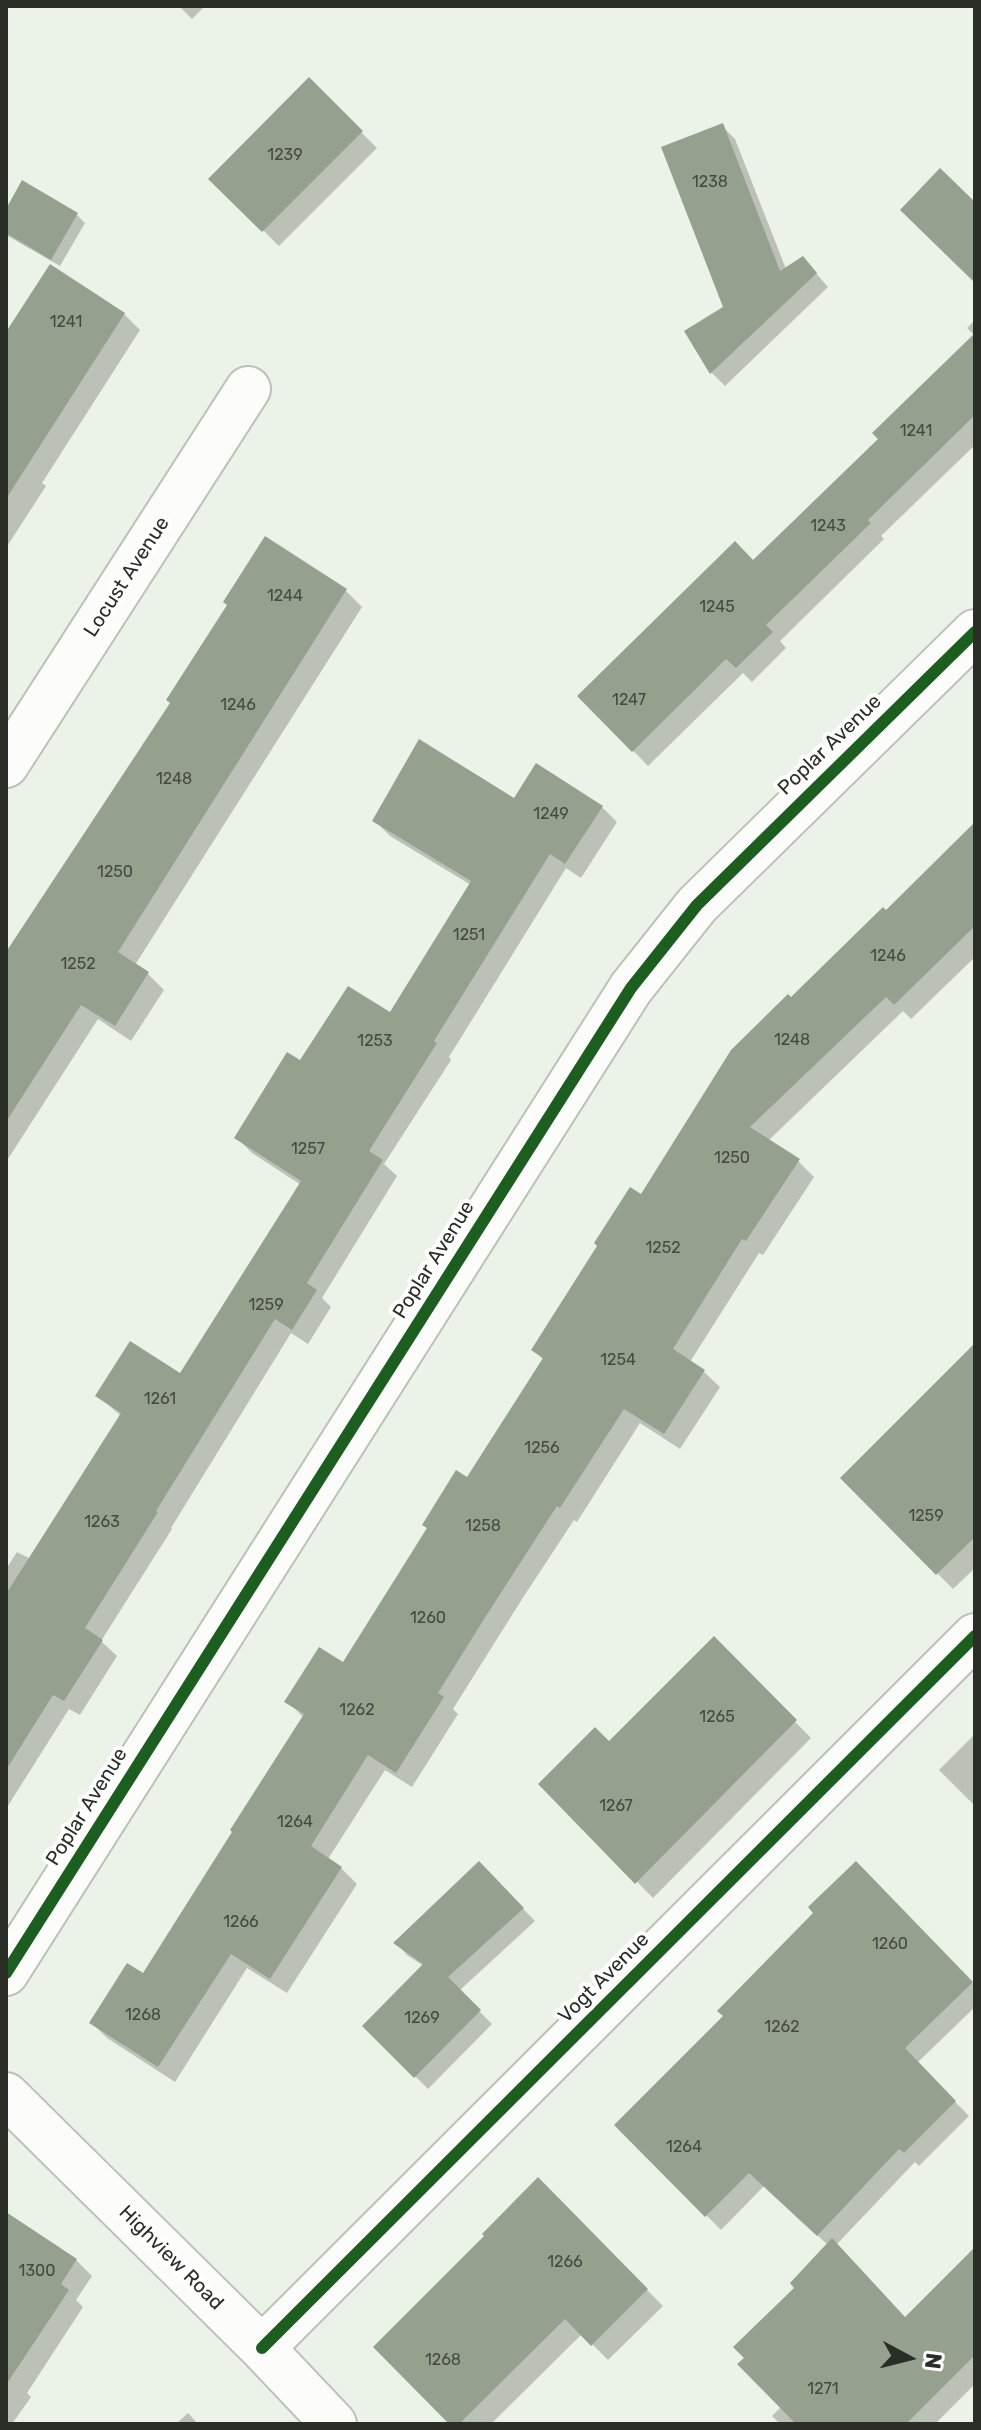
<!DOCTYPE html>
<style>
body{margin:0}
#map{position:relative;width:981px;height:2430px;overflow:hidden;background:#ebf2e7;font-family:Rubik,sans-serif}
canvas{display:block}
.frame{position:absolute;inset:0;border:8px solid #2a2e27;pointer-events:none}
.north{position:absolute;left:869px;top:2318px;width:80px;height:80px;-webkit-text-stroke:6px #fff;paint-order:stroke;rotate:97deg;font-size:22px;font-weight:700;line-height:32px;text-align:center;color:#2a2e27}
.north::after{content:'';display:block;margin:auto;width:28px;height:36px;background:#2a2e27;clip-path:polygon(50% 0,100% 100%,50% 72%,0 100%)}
</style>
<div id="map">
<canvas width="981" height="2430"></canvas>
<div class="frame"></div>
<div class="north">N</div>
</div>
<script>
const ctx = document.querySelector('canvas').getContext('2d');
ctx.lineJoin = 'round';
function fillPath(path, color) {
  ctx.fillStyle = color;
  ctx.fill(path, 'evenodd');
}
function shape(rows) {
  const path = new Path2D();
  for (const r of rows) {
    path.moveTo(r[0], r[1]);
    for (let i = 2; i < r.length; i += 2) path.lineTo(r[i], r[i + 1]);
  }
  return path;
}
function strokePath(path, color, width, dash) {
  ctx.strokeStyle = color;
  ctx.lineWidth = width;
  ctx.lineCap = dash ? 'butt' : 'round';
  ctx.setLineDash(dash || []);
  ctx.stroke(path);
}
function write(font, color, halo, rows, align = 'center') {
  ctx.font = font + ' Rubik,sans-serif';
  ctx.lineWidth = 8;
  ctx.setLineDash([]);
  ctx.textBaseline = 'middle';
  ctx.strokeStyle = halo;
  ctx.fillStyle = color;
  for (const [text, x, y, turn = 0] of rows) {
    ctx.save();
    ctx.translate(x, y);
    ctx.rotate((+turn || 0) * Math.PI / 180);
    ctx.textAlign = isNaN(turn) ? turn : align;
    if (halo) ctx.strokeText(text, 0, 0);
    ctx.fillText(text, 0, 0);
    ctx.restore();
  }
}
const shadow = shape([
 [179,6,205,6,192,19],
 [309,80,377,148,279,246,211,179],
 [722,126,735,139,786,269,803,258,828,287,725,386,712,373,686,332,725,307],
 [6,213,77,215,85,223,60,266,6,235],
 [50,267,124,314,140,330,42,483,46,486,6,548,6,335],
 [975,320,975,445,881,536,884,539,780,641,786,648,752,682,743,673,648,766,580,696,753,563,881,439,975,336,967,328],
 [265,539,346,591,362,607,135,965,148,974,164,990,131,1041,98,1019,6,1162,6,963,172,703],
 [515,801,602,807,617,822,581,878,566,868,449,1057,451,1060,384,1164,397,1176,322,1298,331,1307,308,1344,291,1333,171,1528,172,1529,101,1641,117,1656,80,1715,69,1709,6,1809,6,1569,17,1552,31,1559,121,1416,98,1396,181,1376,301,1185,252,1153,237,1138,301,1063,390,1015,471,885,390,836,375,821],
 [975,825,975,957,911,1019,903,1011,768,1141,798,1161,814,1177,763,1255,759,1253,690,1362,704,1372,720,1387,680,1449,640,1423,577,1522,574,1520,524,1596,453,1709,458,1714,412,1787,385,1770,328,1859,341,1868,357,1884,287,1993,247,1968,175,2082,107,2038,91,2022,143,1976,304,1718,287,1701,344,1665,467,1480,544,1360,533,1350,642,1197,791,999,886,913],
 [975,1356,975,1568,953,1589,843,1478],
 [714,1639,811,1738,653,1898,541,1784,609,1744],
 [975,1734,975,1806,939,1770],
 [479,1864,535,1921,459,1991,492,2024,428,2089,365,2026,424,1966,408,1956,396,1943],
 [856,1864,975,1986,975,2007,917,2063,969,2116,919,2166,915,2162,836,2245,906,2320,975,2249,975,2384,935,2424,780,2424,772,2416,782,2406,797,2288,828,2245,764,2186,721,2230,616,2125,725,2016],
 [538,2180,663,2306,608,2360,582,2334,491,2424,452,2424],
 [6,2214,76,2260,92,2276,76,2300,83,2307,27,2393,31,2397,12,2424,6,2424],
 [188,2413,198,2424,176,2424]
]);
const building = shape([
 [309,77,363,131,262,232,208,179],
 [723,123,780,271,803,256,817,273,710,374,684,331,723,307,661,147],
 [940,168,975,202,975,283,900,210],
 [22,180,78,213,51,260,6,233,6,209],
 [50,264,125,313,6,499,6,332],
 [975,333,975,415,868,520,871,523,766,625,773,632,736,668,726,659,632,752,577,696,735,541,753,560,878,439,872,433],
 [265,536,347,589,118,952,149,972,115,1026,81,1005,6,1122,6,952,170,703,166,700,227,605,223,602],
 [419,739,514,798,536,763,603,806,565,864,550,854,434,1041,437,1043,369,1151,383,1160,307,1283,317,1290,292,1330,275,1319,156,1511,158,1512,85,1628,103,1640,64,1701,53,1695,6,1770,6,1594,121,1413,95,1396,130,1341,180,1373,301,1181,234,1138,287,1052,300,1060,348,986,390,1012,471,881,372,821],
 [975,822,975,926,894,1005,886,997,750,1127,800,1159,746,1241,742,1239,673,1349,705,1370,664,1434,624,1409,560,1508,557,1506,486,1616,438,1693,444,1697,396,1773,368,1755,311,1846,342,1867,270,1979,231,1954,158,2067,89,2023,127,1963,143,1973,232,1832,230,1830,304,1714,284,1702,319,1647,343,1662,427,1528,422,1525,456,1470,467,1477,543,1358,531,1350,597,1246,594,1243,630,1187,641,1194,731,1050,788,994,791,997,883,907,886,910],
 [975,1343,975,1537,936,1575,840,1478],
 [714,1636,797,1720,635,1884,538,1784,595,1727,609,1741],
 [479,1861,524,1908,448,1977,481,2010,414,2078,362,2026,423,1964,393,1943],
 [856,1861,973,1982,905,2048,956,2101,904,2153,899,2149,817,2236,749,2173,705,2217,614,2125,723,2016,717,2011,813,1913,808,1907],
 [538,2177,648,2289,591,2346,565,2319,459,2424,449,2424,373,2347,484,2236,482,2234],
 [6,2212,77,2259,61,2284,69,2290,6,2385],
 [832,2238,905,2317,975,2247,975,2355,906,2424,796,2424,737,2364,744,2358,733,2347,794,2288,790,2283]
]);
const street = shape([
 [6,765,248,389],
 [6,1973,631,988,697,905,975,632],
 [6,2095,262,2348,334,2424],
 [262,2348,975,1636]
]);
const cycleway = shape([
 [6,1973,631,988,697,905,975,632],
 [262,2348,975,1636]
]);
const numberNames = [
 ["1239",285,155],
 ["1238",710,182],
 ["1241",66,322],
 ["1241",916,431],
 ["1243",828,526],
 ["1244",285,596],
 ["1245",717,607],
 ["1247",629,700],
 ["1246",238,705],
 ["1248",174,779],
 ["1249",551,814],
 ["1250",115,872],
 ["1251",469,935],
 ["1246",888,956],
 ["1252",78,964],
 ["1248",792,1040],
 ["1253",375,1041],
 ["1257",308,1149],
 ["1250",732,1158],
 ["1252",663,1248],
 ["1259",266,1305],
 ["1254",618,1360],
 ["1261",160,1399],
 ["1256",542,1448],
 ["1259",926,1516],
 ["1263",102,1522],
 ["1258",483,1526],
 ["1260",428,1618],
 ["1262",357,1710],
 ["1265",717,1717],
 ["1267",616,1806],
 ["1264",295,1822],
 ["1266",241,1922],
 ["1260",890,1944],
 ["1268",143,2015],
 ["1269",422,2018],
 ["1262",782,2027],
 ["1264",684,2147],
 ["1266",565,2262],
 ["1300",37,2271],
 ["1268",443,2360],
 ["1271",823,2389]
];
const streetNames = [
 ["Locust Avenue",127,577,-57],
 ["Poplar Avenue",830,745,-44],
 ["Poplar Avenue",434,1260,-58],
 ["Poplar Avenue",87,1807,-58],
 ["Vogt Avenue",604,1978,-45],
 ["Highview Road",171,2258,45]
];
fillPath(shadow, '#0003');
fillPath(building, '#96a08f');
strokePath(street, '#bbc0b8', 48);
strokePath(street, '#fcfdfb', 44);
strokePath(cycleway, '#1b5e20', 12);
write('16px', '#454a41', null, numberNames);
write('20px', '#2a2e27', '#fff', streetNames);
</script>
